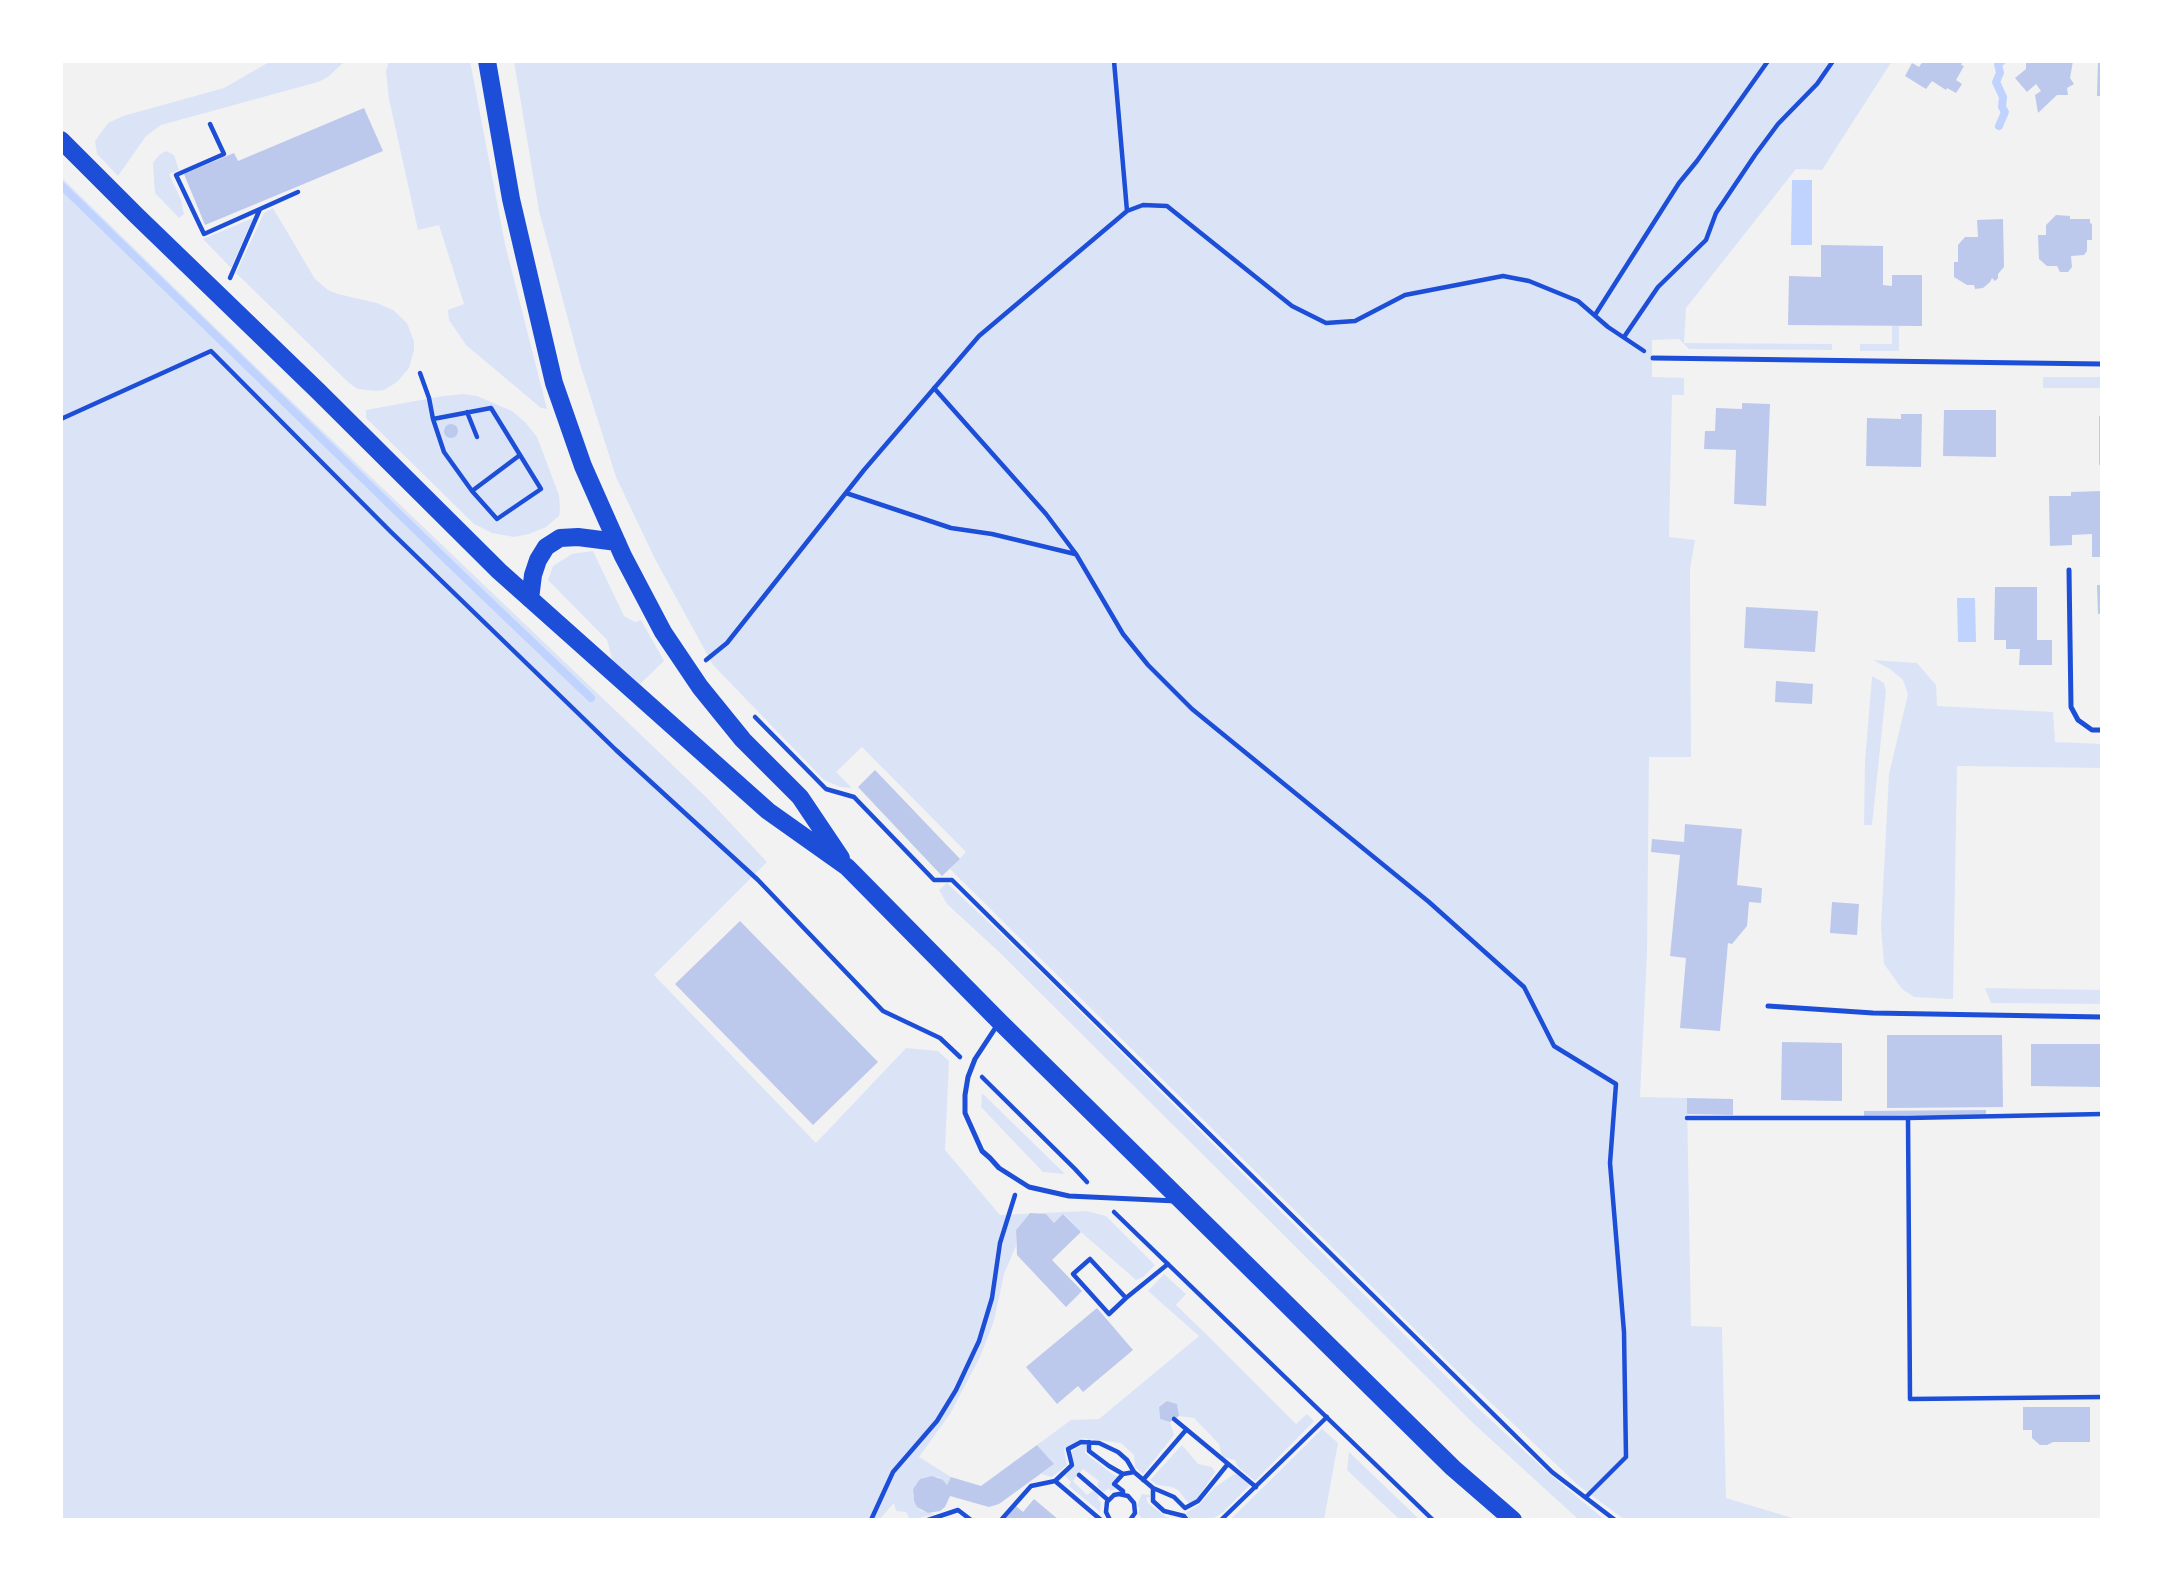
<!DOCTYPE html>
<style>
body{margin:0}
#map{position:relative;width:2163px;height:1581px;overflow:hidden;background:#f2f2f2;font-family:Literata,serif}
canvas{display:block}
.frame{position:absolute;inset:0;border:63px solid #fff;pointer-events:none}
</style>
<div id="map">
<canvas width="2163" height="1581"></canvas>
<div class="frame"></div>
</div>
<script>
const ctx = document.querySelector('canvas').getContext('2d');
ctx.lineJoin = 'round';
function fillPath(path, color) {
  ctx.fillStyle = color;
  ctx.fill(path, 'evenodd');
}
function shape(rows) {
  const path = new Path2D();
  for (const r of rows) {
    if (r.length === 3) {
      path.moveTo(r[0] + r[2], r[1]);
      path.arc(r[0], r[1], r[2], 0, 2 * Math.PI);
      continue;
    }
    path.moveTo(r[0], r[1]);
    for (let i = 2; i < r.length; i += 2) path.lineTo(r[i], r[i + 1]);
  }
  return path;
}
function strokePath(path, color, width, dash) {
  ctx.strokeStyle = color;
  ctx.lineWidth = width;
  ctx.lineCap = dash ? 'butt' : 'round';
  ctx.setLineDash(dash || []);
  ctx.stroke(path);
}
const green = shape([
 [271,61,345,61,328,77,318,82,161,125,146,136,118,176,97,154,95,141,108,123,123,116,224,88],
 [389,61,470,61,505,244,547,409,541,408,466,345,449,320,448,310,464,304,439,225,418,230,389,99,386,71],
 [514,61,1892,61,1822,170,1796,169,1686,308,1684,343,1832,344,1832,350,1689,349,1679,339,1652,340,1652,377,1684,378,1684,395,1672,395,1669,537,1695,540,1690,569,1691,757,1649,757,1647,954,1640,1097,1687,1098,1691,1326,1722,1327,1726,1498,1799,1520,1625,1520,1579,1486,1452,1366,950,869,966,852,862,747,836,772,852,788,840,787,824,780,713,665,655,559,616,477,580,364,539,211],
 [166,151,174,155,179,170,169,174,181,200,184,214,179,218,155,193,153,163,159,155],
 [61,177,260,371,706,797,767,862,654,975,816,1143,906,1048,938,1051,949,1061,945,1150,1000,1215,1087,1211,1106,1216,1155,1265,1143,1277,1136,1280,1081,1232,1064,1214,1054,1223,1046,1214,1030,1213,1016,1230,1016,1246,1004,1274,994,1321,980,1357,950,1414,919,1457,951,1477,947,1485,938,1477,926,1477,920,1480,913,1489,913,1496,917,1507,922,1511,935,1514,910,1520,906,1512,896,1511,894,1503,879,1520,61,1520],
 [273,208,315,279,328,290,338,294,377,303,393,310,407,323,414,341,414,350,409,368,397,382,384,390,375,391,358,389,349,383,236,273,264,213],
 [253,218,231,268,203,239],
 [1892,326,1899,326,1899,351,1860,351,1860,344,1892,344],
 [2043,377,2102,377,2102,388,2043,388],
 [463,394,477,396,512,411,525,422,537,437,559,495,560,509,559,516,546,527,529,534,514,537,492,533,474,524,366,418,366,410,443,396],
 [593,551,624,616,635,622,641,620,664,661,640,684,613,662,607,640,548,580,553,566,572,554],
 [1873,660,1917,663,1936,685,1937,706,2053,712,2055,742,2102,744,2102,768,1957,766,1953,999,1914,997,1902,989,1884,964,1881,927,1889,774,1908,694,1903,680,1890,669],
 [1872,676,1884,683,1886,692,1872,825,1864,825,1865,762],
 [947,883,1019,951,1479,1409,1546,1471,1605,1520,1579,1520,1474,1424,997,950,947,904,939,890],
 [1985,988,2102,990,2102,1004,1991,1003],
 [982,1093,1065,1174,1043,1172,981,1107],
 [1164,1274,1186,1294,1176,1305,1206,1334,1296,1424,1307,1414,1314,1421,1255,1481,1238,1467,1235,1460,1222,1457,1219,1444,1194,1418,1179,1416,1177,1404,1167,1401,1159,1407,1160,1419,1170,1422,1174,1435,1143,1474,1135,1467,1134,1455,1121,1443,1082,1438,1064,1449,1067,1465,1052,1477,1041,1474,1054,1464,1037,1445,1071,1420,1099,1419,1199,1336,1148,1291],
 [1322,1429,1338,1443,1324,1520,1230,1520],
 [1082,1445,1087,1445,1085,1453,1115,1476,1119,1475,1111,1484,1116,1489,1110,1491,1109,1488,1104,1492,1097,1486,1099,1481,1083,1469,1073,1481,1087,1495,1093,1491,1099,1496,1098,1500,1101,1502,1100,1512,1069,1486,1071,1482,1065,1476,1075,1465,1071,1455,1072,1451],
 [1182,1445,1198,1464,1212,1467,1215,1472,1197,1499,1189,1504,1178,1490,1172,1487,1157,1485,1150,1480],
 [1349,1452,1420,1520,1400,1520,1347,1470],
 [1234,1474,1240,1475,1250,1485,1222,1513,1211,1520,1190,1520,1186,1515,1187,1512,1199,1505,1214,1488],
 [1142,1494,1150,1495,1150,1497,1146,1498,1148,1503,1166,1517,1181,1520,1139,1520,1141,1516,1138,1515,1140,1508,1137,1506]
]);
const water = shape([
 [1792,180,1812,180,1812,245,1791,245],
 [1957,598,1975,598,1976,642,1958,642]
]);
const stream = shape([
 [1999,126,2005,112,2002,107,2003,97,1996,82,2000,73,1998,64,2002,61],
 [61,185,460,573,591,698]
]);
const building = shape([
 [1923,61,1963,61,1961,65,1964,66,1956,80,1962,84,1956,93,1947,88,1946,90,1932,81,1926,89,1905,76,1912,63,1919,67],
 [2026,61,2073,61,2070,78,2074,84,2067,88,2068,95,2057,95,2038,113,2035,95,2041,91,2036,84,2027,92,2015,78,2026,69],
 [2098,61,2102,61,2102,96,2097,96],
 [364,108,383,151,205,225,184,174,234,153,238,161],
 [2056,215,2070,216,2070,219,2090,219,2090,223,2092,224,2092,240,2087,240,2087,251,2084,255,2071,256,2072,267,2068,272,2060,272,2057,266,2047,266,2039,259,2038,235,2046,235,2046,225],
 [2003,219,2004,267,1998,274,1998,278,1995,281,1992,278,1990,282,1983,288,1975,289,1974,285,1967,285,1954,277,1954,262,1958,262,1958,245,1965,237,1978,237,1977,220],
 [1821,245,1883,246,1883,285,1892,286,1892,275,1922,275,1922,326,1788,325,1789,276,1821,277],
 [1742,403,1770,404,1766,506,1734,504,1736,450,1704,449,1705,431,1715,431,1716,408,1742,409],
 [1944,410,1996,410,1996,457,1943,456],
 [1901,414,1922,414,1921,467,1866,466,1867,418,1901,419],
 [2099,416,2102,416,2102,465,2099,465],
 [451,431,7],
 [2102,491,2102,557,2092,557,2092,534,2072,535,2072,545,2050,546,2049,496,2071,496,2071,492],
 [2097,585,2102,585,2102,613,2098,614],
 [1995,587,2037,587,2037,640,2052,640,2052,665,2019,665,2020,649,2006,649,2006,640,1994,640],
 [1746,607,1818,611,1815,652,1744,648],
 [1776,681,1813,684,1812,704,1775,702],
 [875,770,960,859,942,876,858,787],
 [1685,824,1742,829,1737,885,1762,888,1761,903,1749,902,1747,926,1732,944,1728,943,1720,1031,1680,1028,1686,958,1670,956,1680,855,1651,852,1652,839,1684,842],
 [1832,902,1859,904,1857,935,1830,933],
 [740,921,878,1062,813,1125,675,984],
 [1887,1035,2002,1035,2003,1107,1887,1108],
 [1782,1042,1842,1043,1842,1101,1781,1100],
 [2031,1044,2102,1044,2102,1087,2031,1086],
 [1687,1098,1733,1099,1733,1115,1687,1114],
 [1986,1110,1986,1115,1864,1116,1864,1111],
 [1030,1213,1046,1214,1054,1223,1063,1214,1081,1232,1052,1260,1082,1291,1066,1307,1017,1255,1016,1230],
 [1097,1308,1133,1350,1083,1392,1078,1386,1057,1404,1026,1367],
 [1167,1401,1177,1404,1179,1416,1170,1422,1160,1419,1159,1407],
 [2023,1407,2090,1407,2090,1442,2053,1442,2047,1445,2040,1445,2032,1438,2032,1430,2023,1430],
 [1037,1445,1054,1464,999,1504,989,1507,950,1496,945,1507,940,1511,928,1513,917,1507,914,1501,913,1489,920,1479,932,1476,943,1480,947,1485,951,1477,981,1486],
 [1034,1499,1059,1520,1004,1520,1016,1506,1023,1512]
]);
const path = shape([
 [210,124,224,154,176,175,204,234,260,209],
 [1127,211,1143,205,1167,206,1292,306,1326,323,1355,321,1405,295,1503,276,1529,281,1578,301,1608,327,1644,351],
 [230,278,260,209,298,192],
 [1595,315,1679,183,1697,161,1768,61],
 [1624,337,1658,287,1706,240,1716,213,1755,155,1778,124,1817,84,1833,61],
 [420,373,429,398,433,419,444,452,472,491,497,519,541,489,491,408,433,419],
 [934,388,1046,514,1076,554,1123,634,1148,665,1192,709,1429,902,1524,987,1554,1046,1616,1084,1610,1163,1624,1332,1626,1457,1586,1497],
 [467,412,477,437],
 [61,419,211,351,390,531,616,750,758,880,883,1011,940,1038,960,1057],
 [472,491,520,455],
 [846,493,951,528,992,534,1075,554],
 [706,660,727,643,864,470,979,336,1127,211,1114,61],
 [755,717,826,789,854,797,934,880,952,880,1552,1472,1615,1520],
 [982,1077,1075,1169,1087,1182],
 [1687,1118,1908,1118,2102,1114],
 [1908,1118,1910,1399,2102,1397],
 [1114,1212,1433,1520],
 [1126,1298,1109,1314,1073,1274,1090,1259,1126,1298,1168,1264],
 [1174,1419,1256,1487],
 [1089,1442,1089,1451,1109,1466,1123,1474,1134,1472],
 [1123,1474,1114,1484,1123,1491,1123,1494],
 [1079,1475,1108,1500],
 [1143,1480,1186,1430],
 [1055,1481,1101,1520],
 [1153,1488,1153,1501,1164,1511,1184,1516,1187,1520],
 [871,1520,893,1472,937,1421,956,1390,979,1341,992,1298,1000,1243,1015,1195],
 [928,1520,958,1510,971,1520],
 [1001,1520,1031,1486,1055,1481,1072,1465,1068,1449,1081,1442,1099,1443,1118,1452,1127,1460,1134,1472,1153,1488,1174,1497,1185,1508,1198,1501,1227,1465],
 [1110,1520,1106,1512,1107,1502,1114,1495,1119,1494,1128,1496,1134,1503,1135,1513,1130,1520],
 [1221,1520,1327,1417]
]);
const service = shape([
 [1653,358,2102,364],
 [2069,570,2071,707,2078,720,2092,730,2102,730],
 [1768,1006,1873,1013,2102,1017],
 [998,1024,975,1059,968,1077,965,1095,965,1113,982,1151,990,1158,999,1168,1029,1187,1069,1196,1176,1201]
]);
const primary = shape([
 [487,61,511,199,554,383,583,466,606,518,623,556,663,632,700,687,743,740,800,797,841,858],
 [61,140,137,216,318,391,499,571,768,811,847,867,999,1021,1453,1468,1513,1520],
 [530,599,533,575,538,560,546,547,560,538,578,537,617,542]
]);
fillPath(green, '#dbe4f7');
fillPath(water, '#bfd3fe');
strokePath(stream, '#bfd3fe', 8);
fillPath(building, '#bdc9ec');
strokePath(path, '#1d4ed8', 4.5);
strokePath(service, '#1d4ed8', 5);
strokePath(primary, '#1d4ed8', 18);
</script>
